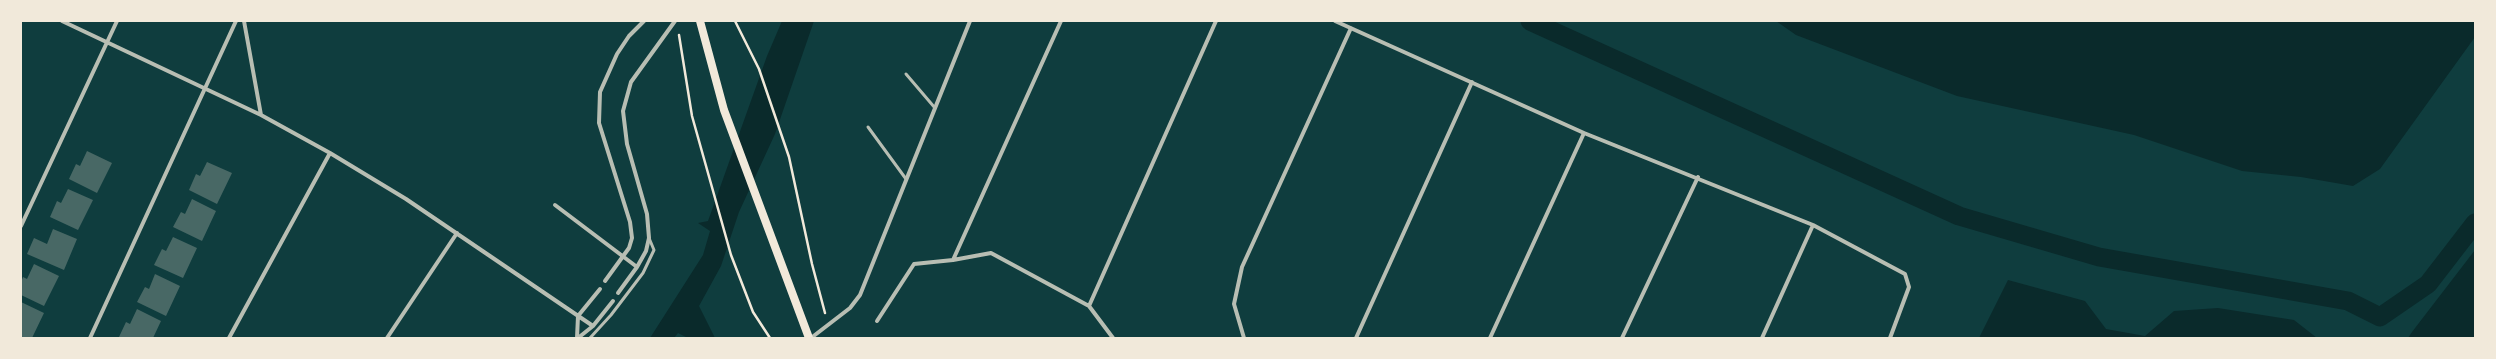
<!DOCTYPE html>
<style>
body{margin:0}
#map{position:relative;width:2496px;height:359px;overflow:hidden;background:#0f3d3e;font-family:Arial,sans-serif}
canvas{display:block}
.frame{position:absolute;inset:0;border:22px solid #f1e9da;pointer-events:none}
</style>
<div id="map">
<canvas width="2496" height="359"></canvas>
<div class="frame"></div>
</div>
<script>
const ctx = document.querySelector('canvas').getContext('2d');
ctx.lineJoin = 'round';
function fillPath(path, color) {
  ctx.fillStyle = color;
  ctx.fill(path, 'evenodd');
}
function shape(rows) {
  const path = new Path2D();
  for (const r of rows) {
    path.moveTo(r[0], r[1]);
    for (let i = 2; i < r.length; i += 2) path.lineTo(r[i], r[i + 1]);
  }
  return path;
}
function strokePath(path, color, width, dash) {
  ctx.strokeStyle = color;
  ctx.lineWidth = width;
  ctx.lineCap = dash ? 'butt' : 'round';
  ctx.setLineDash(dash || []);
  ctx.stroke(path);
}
const water = shape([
 [782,21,814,21,775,134,739,212,721,266,699,306,715,338,688,338,678,333,674,338,650,338,703,255,710,231,698,223,708,221,767,56],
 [1776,21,2475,21,2475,37,2380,169,2353,186,2301,177,2242,171,2134,135,1957,96,1796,35],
 [2475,250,2475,338,2408,338,2412,332],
 [2008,280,2085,301,2106,329,2145,336,2174,311,2218,308,2294,320,2317,338,1979,338]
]);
const canal = shape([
 [1530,21,1959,216,2099,257,2348,301,2380,317,2428,284,2475,223]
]);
const building = shape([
 [87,151,112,163,97,193,69,179,76,164,80,166],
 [207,162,232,173,217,204,189,190,196,174,200,176],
 [68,189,93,200,78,230,50,217,57,201,61,203],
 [192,199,216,211,202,241,173,227,181,212,185,214],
 [53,229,77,239,64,270,27,254,34,238,47,244],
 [173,237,197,248,183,278,154,265,162,249,166,251],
 [34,264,59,276,44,306,21,295,21,282,23,277,27,279],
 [155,274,180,286,166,316,137,302,145,287,149,289],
 [21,302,44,313,32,338,21,338],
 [137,309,161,321,153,338,119,337,126,322,130,324]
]);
const path = shape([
 [735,21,759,69,789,157,812,264,825,313],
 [679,35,692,116,731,255,753,312,770,338]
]);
const service = shape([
 [906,74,935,108],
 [868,127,906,179],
 [590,338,611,315,643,273,654,250,649,238]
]);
const minor = shape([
 [62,21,261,115,330,153,406,199,593,326],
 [244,21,261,115],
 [1335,21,1584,133],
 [555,205,637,267],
 [21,226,117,21],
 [953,260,1061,21],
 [605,281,629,248,632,238,630,222,599,123,600,92,617,54,629,36,644,21],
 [618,293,637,267,646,251,649,238,647,214,627,144,623,111,631,82,675,21],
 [1089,306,1216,21],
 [877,321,914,264,953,260,991,253,1089,306,1113,338],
 [90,338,236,21],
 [229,338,330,153],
 [387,338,457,233],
 [577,338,578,316,600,289],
 [578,338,593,326,613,301],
 [811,338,850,308,860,295,970,21],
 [1244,338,1234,304,1242,267,1351,28],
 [1356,338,1472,82],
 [1490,338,1584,133,1813,225,1905,274,1909,287,1890,338],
 [1622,338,1698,177],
 [1762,338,1813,225]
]);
const secondary = shape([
 [700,21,724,110,809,338]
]);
fillPath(water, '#0a2a2b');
strokePath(canal, '#0a2a2b', 19);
fillPath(building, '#486865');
strokePath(path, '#f1e9da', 2.5);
strokePath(service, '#b8beb3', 3);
strokePath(minor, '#b8beb3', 4);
strokePath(secondary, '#f1e9da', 8);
</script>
